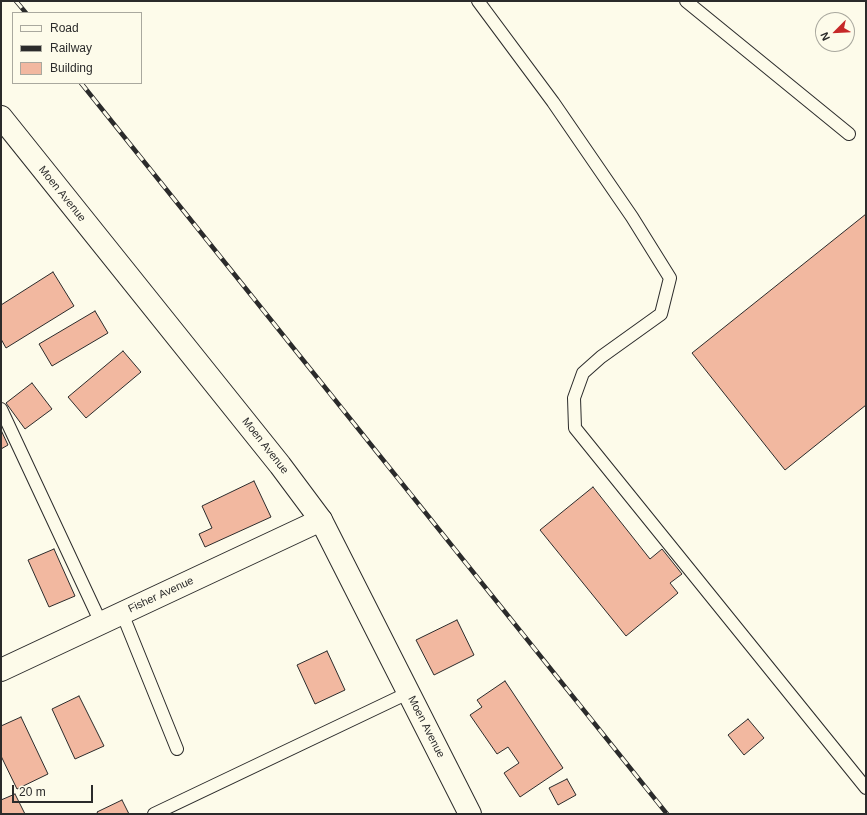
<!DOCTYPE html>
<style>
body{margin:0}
#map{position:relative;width:867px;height:815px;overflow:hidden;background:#fdfbea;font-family:Helvetica,sans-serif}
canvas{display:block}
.frame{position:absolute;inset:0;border:2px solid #2b2b2b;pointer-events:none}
.legend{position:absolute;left:12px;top:12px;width:130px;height:72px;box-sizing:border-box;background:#fdfbea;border:1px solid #a9a89e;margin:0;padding:5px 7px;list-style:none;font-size:12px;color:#2b2b2b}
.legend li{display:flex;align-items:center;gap:8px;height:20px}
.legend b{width:20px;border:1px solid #a9a89e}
.north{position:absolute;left:815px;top:12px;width:40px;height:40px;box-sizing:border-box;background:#fdfbea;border:1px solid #a9a89e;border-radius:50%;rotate:246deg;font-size:11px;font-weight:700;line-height:16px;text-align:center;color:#2b2b2b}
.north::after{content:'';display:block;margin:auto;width:14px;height:18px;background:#c62828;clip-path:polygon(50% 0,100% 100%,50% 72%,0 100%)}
.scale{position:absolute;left:12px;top:785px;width:81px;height:18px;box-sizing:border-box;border:2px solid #2b2b2b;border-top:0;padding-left:5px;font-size:12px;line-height:14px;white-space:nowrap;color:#2b2b2b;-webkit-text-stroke:3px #fdfbea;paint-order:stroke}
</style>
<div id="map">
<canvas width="867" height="815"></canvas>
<div class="frame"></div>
<ul class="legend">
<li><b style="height:5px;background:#fdfbea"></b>Road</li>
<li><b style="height:5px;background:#2b2b2b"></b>Railway</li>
<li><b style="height:11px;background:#f2b8a0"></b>Building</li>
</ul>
<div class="north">N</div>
<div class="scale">20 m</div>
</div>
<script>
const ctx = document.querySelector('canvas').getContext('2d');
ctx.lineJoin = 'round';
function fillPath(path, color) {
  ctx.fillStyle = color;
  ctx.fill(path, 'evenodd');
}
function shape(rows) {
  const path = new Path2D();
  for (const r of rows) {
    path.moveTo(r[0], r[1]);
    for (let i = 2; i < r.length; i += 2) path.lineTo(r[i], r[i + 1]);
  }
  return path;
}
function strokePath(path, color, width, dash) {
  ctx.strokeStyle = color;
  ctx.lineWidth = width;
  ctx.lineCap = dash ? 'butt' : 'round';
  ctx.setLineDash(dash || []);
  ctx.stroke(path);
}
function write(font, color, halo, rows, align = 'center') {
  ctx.font = font + ' Helvetica,sans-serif';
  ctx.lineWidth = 3;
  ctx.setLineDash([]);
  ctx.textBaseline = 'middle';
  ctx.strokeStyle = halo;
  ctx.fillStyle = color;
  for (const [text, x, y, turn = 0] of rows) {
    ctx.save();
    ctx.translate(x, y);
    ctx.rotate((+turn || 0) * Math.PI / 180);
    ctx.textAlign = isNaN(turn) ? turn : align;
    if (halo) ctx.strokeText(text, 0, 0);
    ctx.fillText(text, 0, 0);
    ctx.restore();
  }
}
const building = shape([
 [866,214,866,405,785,470,692,353,866,214],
 [53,272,74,306,6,348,1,339,1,305,53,272],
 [95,311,108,333,52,366,39,344,95,311],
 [123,351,141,372,86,418,68,397,123,351],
 [32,383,52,409,25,429,6,403,32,383],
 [1,430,8,445,1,449,1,430],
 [254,481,271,517,205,547,199,534,212,528,202,506,254,481],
 [593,487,650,559,662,549,682,574,670,583,678,593,626,636,540,530,593,487],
 [54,549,75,596,49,607,28,560,54,549],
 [457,620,474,655,434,675,416,640,457,620],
 [327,651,345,690,315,704,297,665,327,651],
 [505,681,563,768,520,797,504,773,519,763,508,747,497,754,470,715,482,707,477,700,505,681],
 [79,696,104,746,75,759,52,709,79,696],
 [21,717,48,774,17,789,1,756,1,726,21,717],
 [748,719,764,738,744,755,728,735,748,719],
 [567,779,576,795,558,805,549,788,567,779],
 [15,794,25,814,1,814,1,800,15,794],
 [122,800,129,814,98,814,97,812,122,800]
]);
const lane = shape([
 [478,1,553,102,632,217,670,278,661,314,601,357,583,373,574,398,575,428,866,788],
 [686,1,849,134],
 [1,409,101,623],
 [122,613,177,749],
 [154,814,408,693]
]);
const street = shape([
 [1,670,321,520]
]);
const secondary = shape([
 [1,117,280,465,321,520,470,814]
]);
const rail = shape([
 [16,1,26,13],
 [81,83,667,814]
]);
const streetNames = [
 ["Moen Avenue",62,194,51],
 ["Moen Avenue",265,446,52],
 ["Fisher Avenue",161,595,-25],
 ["Moen Avenue",426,727,63]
];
fillPath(building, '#f2b8a0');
strokePath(building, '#2b2b2b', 1);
strokePath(lane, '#2b2b2b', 14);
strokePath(street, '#2b2b2b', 24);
strokePath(secondary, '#2b2b2b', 24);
strokePath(lane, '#fdfbea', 12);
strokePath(street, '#fdfbea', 22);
strokePath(secondary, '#fdfbea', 22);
strokePath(rail, '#2b2b2b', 4.5);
strokePath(rail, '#fdfbea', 3, [9]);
write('11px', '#2b2b2b', '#fdfbea', streetNames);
</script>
